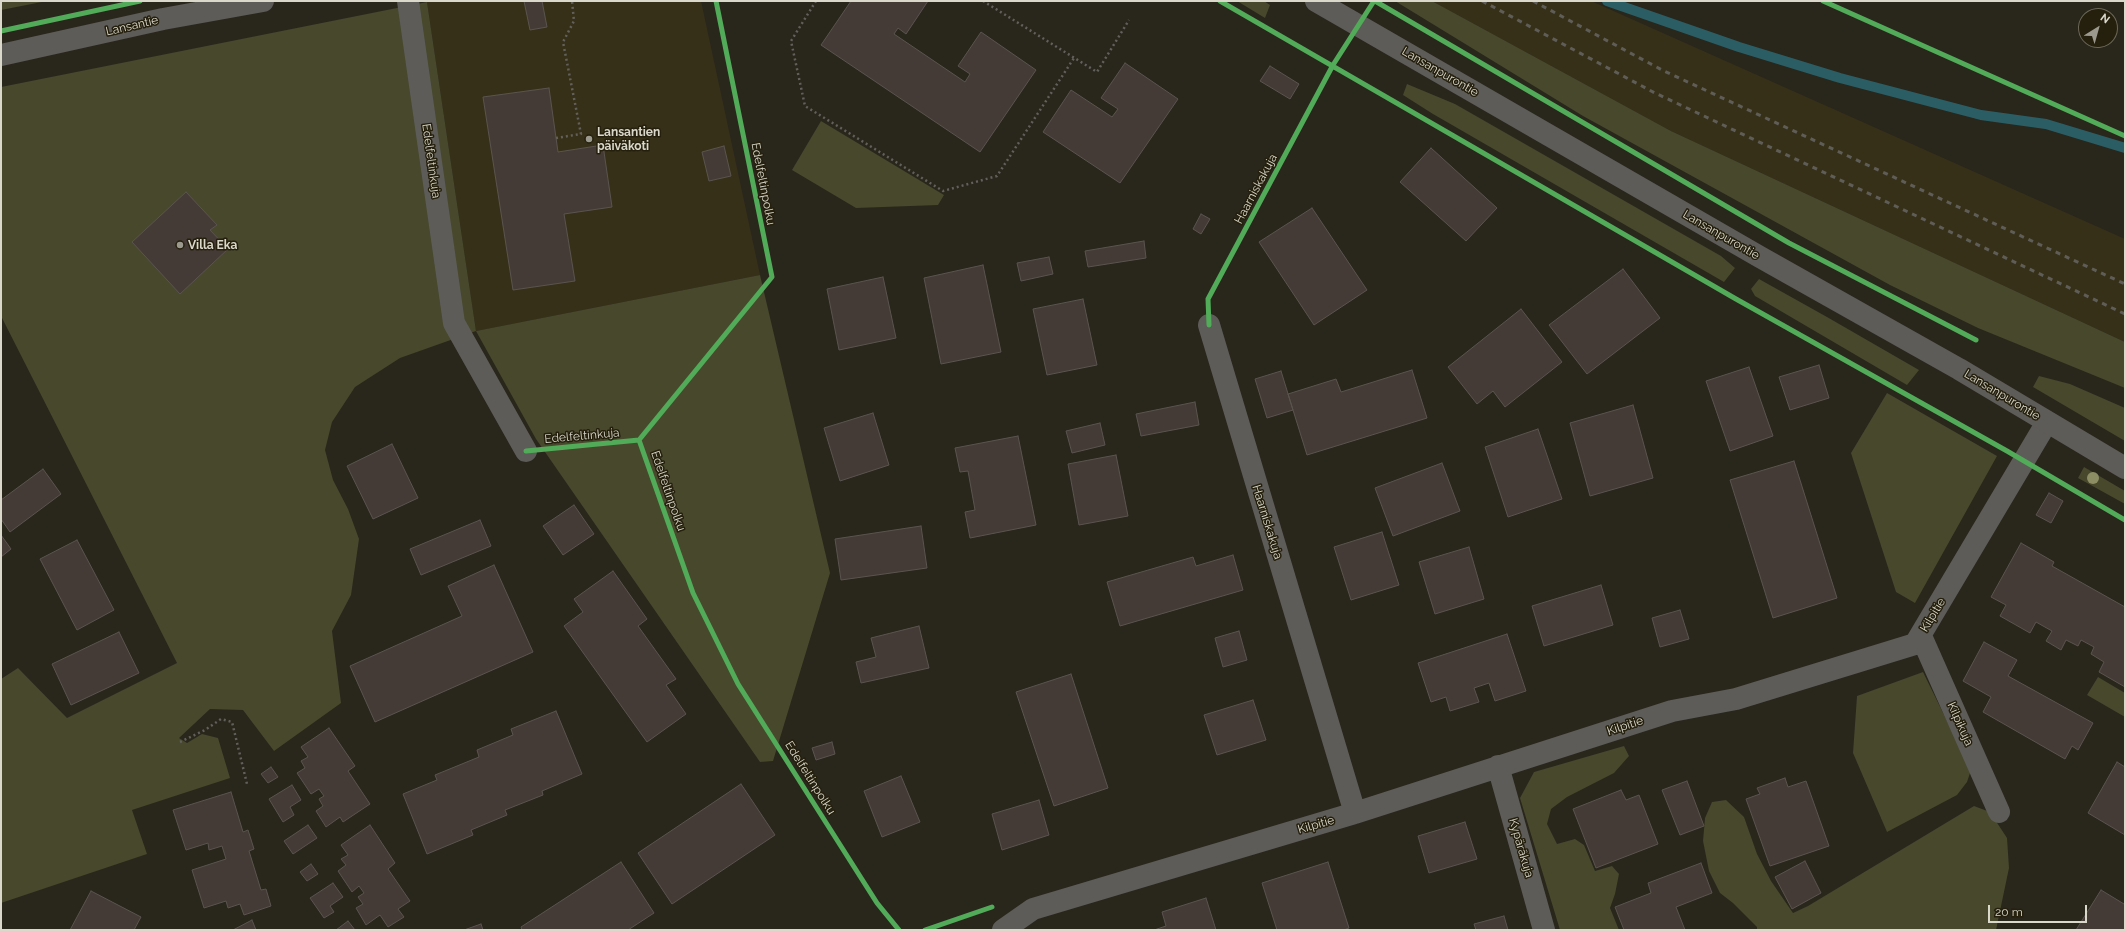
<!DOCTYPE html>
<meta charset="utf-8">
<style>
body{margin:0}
#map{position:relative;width:2126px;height:931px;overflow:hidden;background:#29261c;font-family:Raleway,sans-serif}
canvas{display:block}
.frame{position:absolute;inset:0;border:2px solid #dad7cb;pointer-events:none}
.north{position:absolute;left:2078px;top:8px;width:40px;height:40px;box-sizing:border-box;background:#25200d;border:1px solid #6d6959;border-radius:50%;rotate:37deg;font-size:11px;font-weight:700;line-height:16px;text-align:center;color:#dad7cb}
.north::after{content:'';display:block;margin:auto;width:14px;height:18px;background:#9c998e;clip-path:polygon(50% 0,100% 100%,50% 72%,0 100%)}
.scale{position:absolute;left:1988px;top:905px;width:99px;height:18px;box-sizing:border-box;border:2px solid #dad7cb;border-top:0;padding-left:5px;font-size:12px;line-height:14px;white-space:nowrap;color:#dad7cb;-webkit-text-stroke:3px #25200d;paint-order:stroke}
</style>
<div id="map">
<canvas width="2126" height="931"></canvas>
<div class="frame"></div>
<div class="north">N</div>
<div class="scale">20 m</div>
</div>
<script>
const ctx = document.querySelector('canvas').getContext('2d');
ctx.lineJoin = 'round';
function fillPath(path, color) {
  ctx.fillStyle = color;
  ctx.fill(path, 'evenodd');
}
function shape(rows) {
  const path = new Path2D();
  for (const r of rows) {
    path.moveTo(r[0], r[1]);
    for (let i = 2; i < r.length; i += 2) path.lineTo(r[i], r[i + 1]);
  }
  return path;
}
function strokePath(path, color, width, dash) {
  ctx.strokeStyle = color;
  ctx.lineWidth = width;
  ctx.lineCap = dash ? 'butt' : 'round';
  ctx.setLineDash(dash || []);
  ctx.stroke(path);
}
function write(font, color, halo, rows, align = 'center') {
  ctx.font = font + ' Raleway,sans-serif';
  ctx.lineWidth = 3;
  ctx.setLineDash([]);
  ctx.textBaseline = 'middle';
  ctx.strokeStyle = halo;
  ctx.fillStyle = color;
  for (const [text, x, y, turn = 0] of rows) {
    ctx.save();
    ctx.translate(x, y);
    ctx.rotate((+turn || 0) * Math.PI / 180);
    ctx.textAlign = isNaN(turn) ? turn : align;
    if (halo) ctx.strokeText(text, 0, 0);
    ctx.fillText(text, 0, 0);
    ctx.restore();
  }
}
const built = shape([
 [431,1,701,1,760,275,476,331,427,2],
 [1432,1,1591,1,2125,239,2125,342,1671,131]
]);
const green = shape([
 [1,1,47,1,1,10],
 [1237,1,1264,1,1270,5,1265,18],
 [1395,1,1432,1,1671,131,2125,342,2125,388,1978,328,1890,285,1583,116],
 [427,2,476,331,760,275,830,573,773,761,760,762,536,439,476,331,400,358,355,387,332,422,325,450,333,480,348,509,359,539,351,595,332,631,341,703,274,751,243,710,210,709,179,738,187,743,202,734,218,738,230,778,132,810,147,854,1,903,1,679,18,668,67,718,177,663,1,316,1,87],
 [1407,84,1455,104,1721,256,1735,268,1724,282,1433,114,1403,95],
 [821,121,944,195,938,205,856,208,792,170],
 [1759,279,1827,317,1919,370,1907,385,1755,296,1751,289],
 [2039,376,2070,384,2125,408,2125,441,2033,387],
 [1887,393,1997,456,1915,603,1896,592,1851,453],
 [2084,467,2125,491,2125,504,2078,478],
 [1923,672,1971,770,1967,782,1957,795,1887,832,1853,753,1857,696],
 [2098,677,2125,693,2125,717,2087,695],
 [1624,746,1629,756,1614,773,1567,797,1551,809,1547,824,1557,844,1575,839,1584,845,1595,871,1612,866,1619,874,1615,894,1610,908,1619,930,1560,930,1520,798,1534,772],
 [1726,800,1744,817,1757,854,1771,881,1793,913,1808,906,1974,806,1990,812,2007,838,2009,868,1996,930,1757,930,1757,927,1733,903,1720,893,1709,871,1703,841,1705,818,1712,802]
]);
const stream = shape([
 [1607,1,1739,47,1840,78,1981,115,2046,124,2125,148]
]);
const building = shape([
 [524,1,542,1,547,27,530,30,524,1],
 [851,1,928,1,906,34,898,28,894,34,965,82,970,74,958,66,981,32,1036,70,980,152,821,45,851,1],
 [1125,63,1178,99,1120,183,1043,132,1071,90,1112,117,1118,109,1101,98,1125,63],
 [1270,66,1299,84,1290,99,1260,81,1270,66],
 [549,88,558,152,603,145,612,207,564,214,575,281,513,290,483,97,549,88],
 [724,146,731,176,709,181,702,152,724,146],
 [1431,148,1497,208,1466,241,1400,182,1431,148],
 [186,192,217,225,210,230,228,249,180,294,132,242,186,192],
 [1312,208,1367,290,1314,325,1259,242,1312,208],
 [1201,214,1210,219,1201,234,1193,229,1201,214],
 [1144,241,1146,258,1088,267,1085,251,1144,241],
 [1049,257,1053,274,1021,281,1017,263,1049,257],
 [983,265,1001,352,941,364,924,278,983,265],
 [1623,269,1660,318,1587,374,1549,325,1623,269],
 [883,277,896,338,839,350,827,289,883,277],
 [1083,299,1097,365,1047,375,1033,309,1083,299],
 [1521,309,1562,362,1505,407,1493,391,1477,404,1448,367,1521,309],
 [1819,365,1829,398,1790,410,1779,377,1819,365],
 [1749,367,1773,436,1730,451,1706,381,1749,367],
 [1412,370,1427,418,1307,455,1288,394,1336,379,1341,392,1412,370],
 [1281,371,1293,410,1267,418,1255,379,1281,371],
 [1195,402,1199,425,1141,436,1136,414,1195,402],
 [1633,405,1653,478,1590,496,1570,423,1633,405],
 [873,413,889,465,840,481,824,428,873,413],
 [1100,423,1105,445,1072,453,1066,431,1100,423],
 [1538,429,1562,499,1508,517,1485,447,1538,429],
 [1018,436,1036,525,970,538,965,512,975,510,968,471,960,472,955,448,1018,436],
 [392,444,418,498,373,519,347,466,392,444],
 [1116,455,1128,516,1079,525,1068,464,1116,455],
 [1794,461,1837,598,1773,618,1730,480,1794,461],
 [1442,463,1460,511,1393,536,1375,488,1442,463],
 [43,469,61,494,10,532,1,519,1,500,43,469],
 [2049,493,2063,501,2051,523,2036,515,2049,493],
 [574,505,594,534,563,555,543,526,574,505],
 [480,520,491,546,421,575,410,549,480,520],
 [921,526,927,568,841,580,835,539,921,526],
 [1382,532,1399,585,1351,600,1334,547,1382,532],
 [1,535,11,549,1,557,1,535],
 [77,540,114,610,77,630,40,559,77,540],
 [2021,543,2054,562,2052,566,2125,607,2125,687,2099,672,2104,662,2091,654,2094,647,2081,640,2078,646,2066,640,2061,650,2046,641,2052,631,2036,622,2030,633,2000,616,2006,605,1991,597,2021,543],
 [1469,547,1484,599,1435,614,1419,562,1469,547],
 [1233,555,1243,590,1120,626,1107,582,1193,557,1196,566,1233,555],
 [494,565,533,652,375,722,350,666,462,616,448,586,494,565],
 [613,571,647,619,638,626,676,679,666,685,686,714,647,742,564,626,583,612,574,599,613,571],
 [1601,585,1613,625,1544,646,1532,606,1601,585],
 [1680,610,1689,639,1660,647,1652,618,1680,610],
 [919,626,929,668,861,683,856,662,876,657,871,638,919,626],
 [1239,631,1247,660,1223,667,1215,638,1239,631],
 [119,632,139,673,71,705,52,664,119,632],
 [1507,634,1526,691,1495,701,1489,683,1474,688,1479,702,1450,711,1446,697,1431,702,1418,663,1507,634],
 [1984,642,2017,660,2008,676,2093,723,2078,750,2072,746,2065,759,1983,712,1991,697,1963,681,1984,642],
 [1071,674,1108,788,1054,806,1016,692,1071,674],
 [1253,700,1266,740,1217,755,1204,715,1253,700],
 [556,711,582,774,542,791,543,795,505,810,507,815,471,830,473,835,427,854,403,794,437,780,435,775,479,757,477,750,513,735,511,729,556,711],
 [329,728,355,766,348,771,370,804,343,822,340,817,326,827,316,811,323,806,319,799,324,796,319,789,311,794,297,773,305,768,301,761,308,757,301,747,329,728],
 [832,742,835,754,816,760,812,748,832,742],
 [2117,762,2125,767,2125,835,2088,813,2117,762],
 [271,767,278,777,268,783,261,774,271,767],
 [901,776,920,822,882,837,864,791,901,776],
 [1785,778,1788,787,1806,781,1829,846,1770,866,1746,799,1760,794,1757,788,1785,778],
 [1687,781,1704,826,1680,835,1662,790,1687,781],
 [741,784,775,835,672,904,638,853,741,784],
 [292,785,301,800,290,807,294,815,283,822,269,799,292,785],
 [1621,790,1626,800,1639,795,1658,844,1596,868,1573,809,1621,790],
 [231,792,243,832,248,830,254,849,249,851,261,890,266,889,271,906,244,915,240,904,228,908,226,901,204,908,192,870,226,859,222,846,209,850,208,843,186,850,173,810,231,792],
 [1039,800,1049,835,1002,850,992,814,1039,800],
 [1465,822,1477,859,1429,873,1418,836,1465,822],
 [308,825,317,838,293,854,284,841,308,825],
 [370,825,395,863,388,869,410,901,398,909,404,917,388,927,380,915,366,925,356,908,363,904,358,897,364,893,359,886,352,892,338,871,346,865,341,859,348,855,341,845,370,825],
 [1805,861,1821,893,1792,909,1775,877,1805,861],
 [621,862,654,913,628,930,522,930,521,927,621,862],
 [1328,862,1349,928,1344,930,1277,930,1262,883,1328,862],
 [1701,863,1712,893,1676,907,1685,930,1624,930,1615,907,1651,893,1648,883,1701,863],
 [311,864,318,874,307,881,300,872,311,864],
 [333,883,343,897,330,906,334,912,324,918,310,898,333,883],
 [2101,890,2124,904,2125,902,2125,930,2076,930,2101,890],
 [91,891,141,917,134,930,70,930,91,891],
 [1206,898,1216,930,1154,930,1166,926,1162,912,1206,898],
 [1504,916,1508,930,1476,930,1474,924,1504,916],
 [252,920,256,930,233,930,252,920],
 [348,921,355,930,336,930,348,921],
 [481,924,483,930,464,930,481,924]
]);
const path = shape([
 [816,1,791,41,805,106,943,191,997,176,1074,58],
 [983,1,1097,72,1129,20],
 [556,138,581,134,563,42,574,21,572,1],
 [180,742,205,730,221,719,232,722,247,784]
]);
const minor = shape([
 [408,1,454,323,526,451],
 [1209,325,1355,813],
 [1921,636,1999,812],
 [1498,766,1544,930],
 [1003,930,1033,909,1355,813,1672,711,1736,699,1915,644,2047,422]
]);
const tertiary = shape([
 [1316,1,1760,257,1959,369,2125,468],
 [1,55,163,19,263,1]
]);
const rail = shape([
 [1482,1,1655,93,2125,314],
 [1533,1,1664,71,2125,284]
]);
const cycleway = shape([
 [716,1,772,277,639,440,693,593,738,684,877,903,899,930],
 [1220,1,1736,299,2007,451,2125,520],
 [1375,1,1789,243,1976,340],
 [1823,1,2125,136],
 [1,31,140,1],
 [1209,325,1208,299,1333,65,1374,1],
 [526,451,639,440],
 [925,930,992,907]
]);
const trees = [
 [2093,478]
];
const markers = [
 [589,139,4,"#9c998e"],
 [180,245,4,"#9c998e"]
];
const streetNames = [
 ["Lansantie",132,26,-13],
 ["Lansanpurontie",1440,72,30],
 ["Edelfeltinkuja",431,161,82],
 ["Edelfeltinpolku",763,184,79],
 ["Haarniskakuja",1256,189,-62],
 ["Lansanpurontie",1721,235,30],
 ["Lansanpurontie",2002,395,31],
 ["Edelfeltinkuja",582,436,-5],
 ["Edelfeltinpolku",668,491,71],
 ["Haarniskakuja",1267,522,73],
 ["Kilpitie",1933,615,-59],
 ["Kilpikuja",1960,724,66],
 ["Kilpitie",1625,726,-18],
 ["Edelfeltinpolku",810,778,58],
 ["Kilpitie",1316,825,-16],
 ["Kypäräkuja",1521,848,74]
];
const poiNames = [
 ["Lansantien",597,132],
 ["päiväkoti",597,146],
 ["Villa Eka",188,245]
];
fillPath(built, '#373018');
fillPath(green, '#47482c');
strokePath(stream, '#2b5e64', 10);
fillPath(building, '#453b36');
strokePath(building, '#5a544f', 1);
strokePath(path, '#62605a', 2.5, [2, 3]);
strokePath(minor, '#5e5c58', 22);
strokePath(tertiary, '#5e5c58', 22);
strokePath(rail, '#5f5d57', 3, [5, 5]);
strokePath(cycleway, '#51ab58', 5);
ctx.fillStyle = '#8d8e63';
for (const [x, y] of trees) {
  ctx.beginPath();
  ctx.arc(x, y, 6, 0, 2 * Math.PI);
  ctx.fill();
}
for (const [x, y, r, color] of markers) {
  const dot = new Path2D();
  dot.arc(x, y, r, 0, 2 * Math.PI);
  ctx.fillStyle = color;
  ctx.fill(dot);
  strokePath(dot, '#25200d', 1.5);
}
write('12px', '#dad7cb', '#25200d', streetNames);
write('bold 12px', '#dad7cb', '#25200d', poiNames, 'left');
</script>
